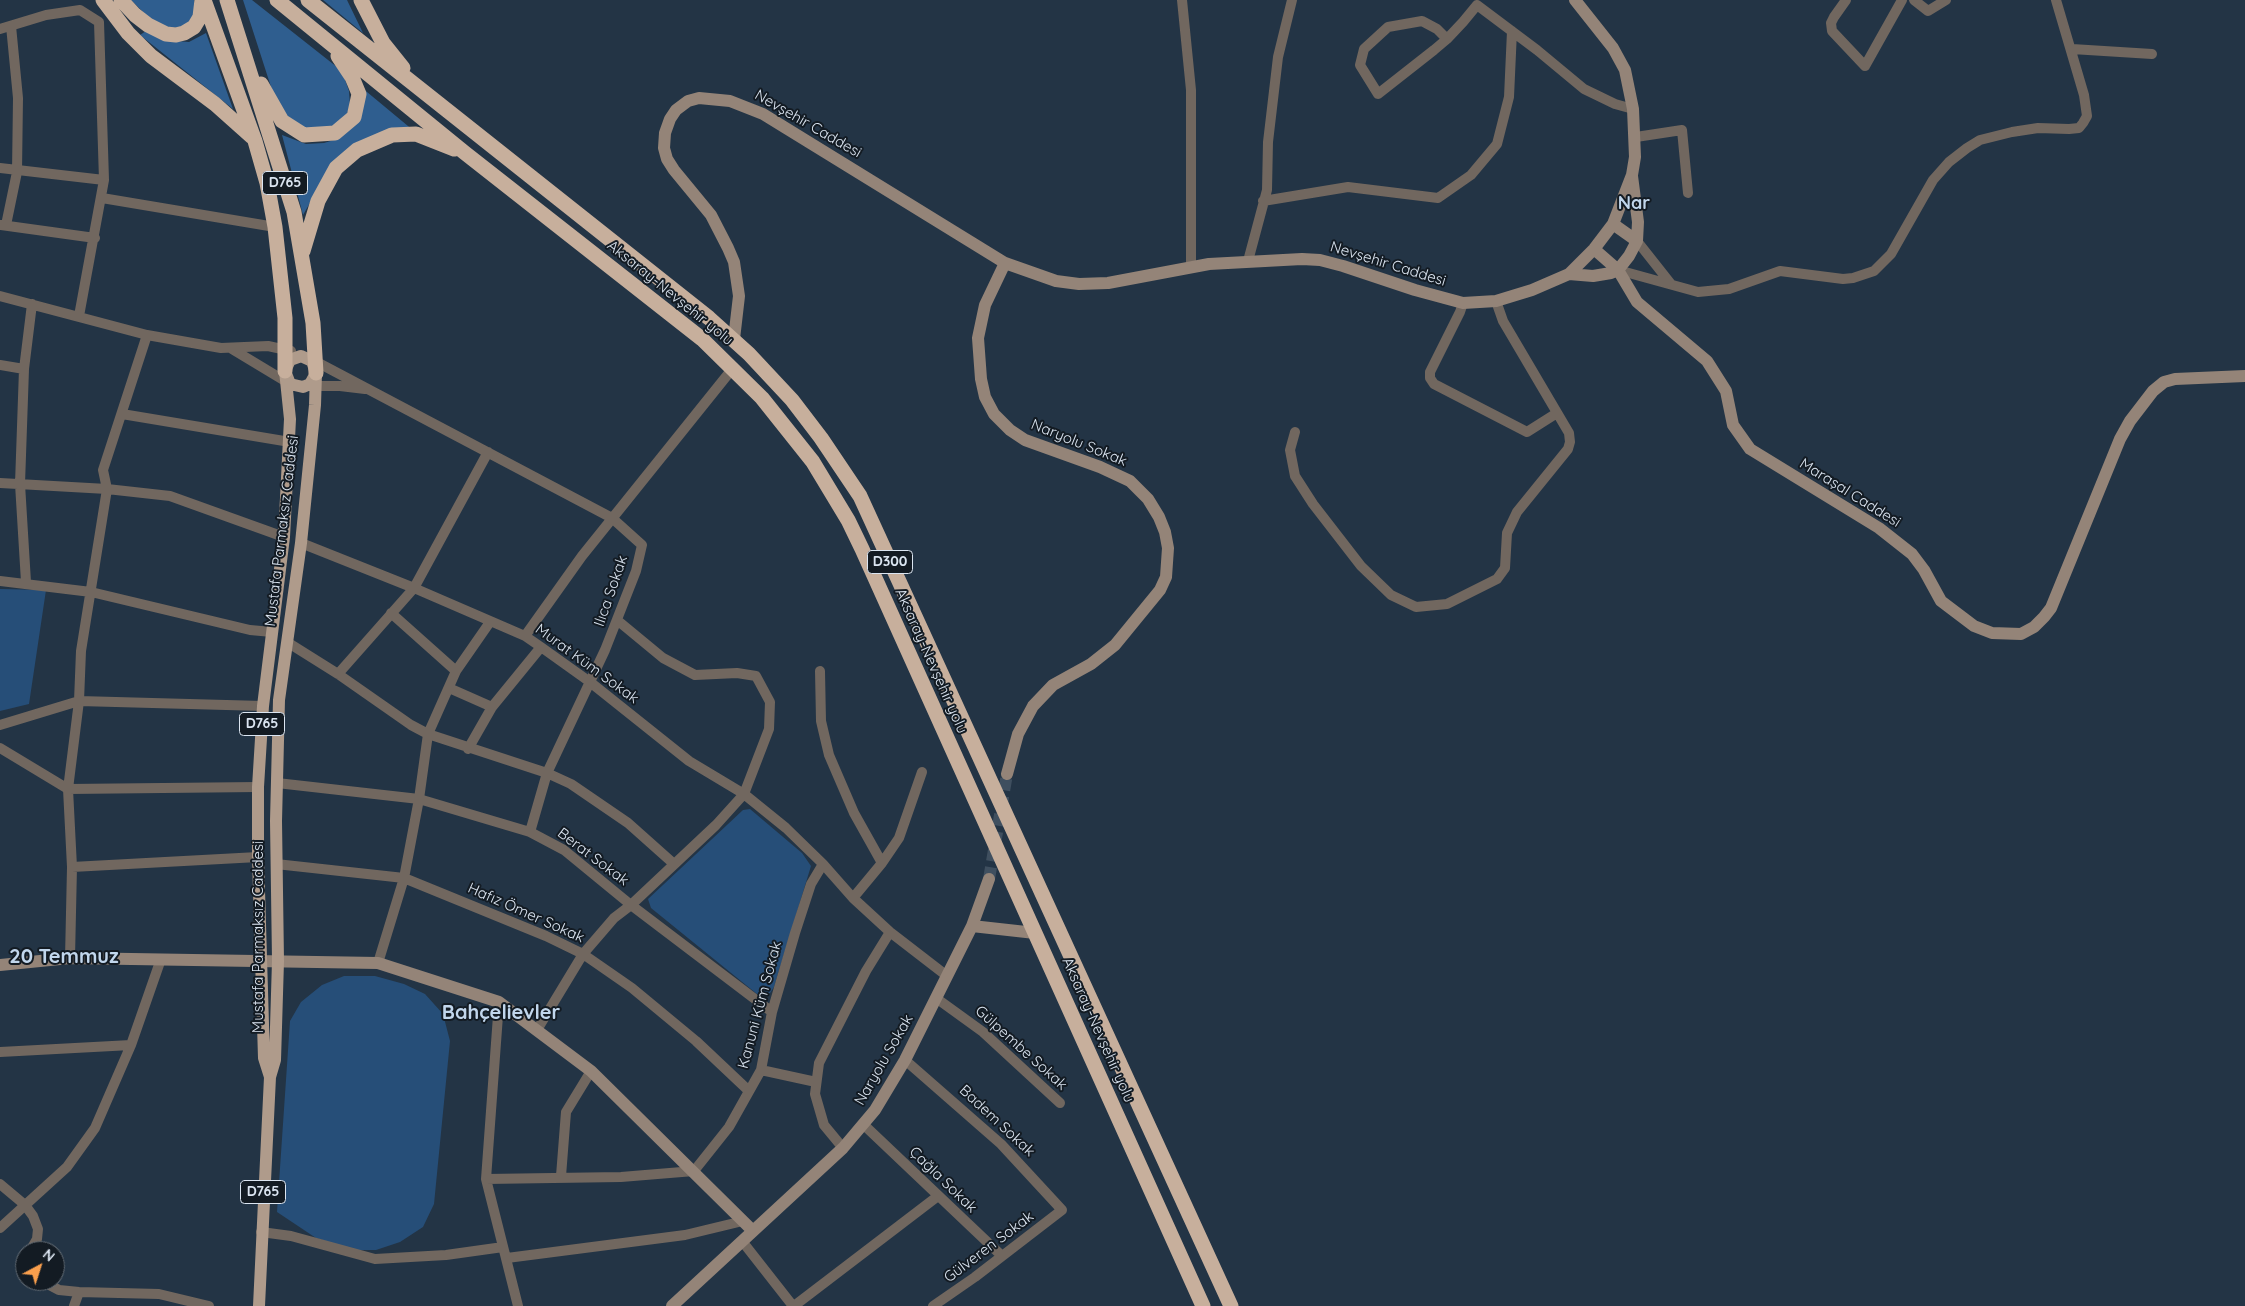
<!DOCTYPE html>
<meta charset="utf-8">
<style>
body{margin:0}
#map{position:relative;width:2245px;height:1306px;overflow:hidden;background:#233445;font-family:Quicksand,sans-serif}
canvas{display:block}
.north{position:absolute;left:15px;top:1241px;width:50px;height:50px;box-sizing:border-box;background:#131b23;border:1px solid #636c75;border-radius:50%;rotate:40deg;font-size:14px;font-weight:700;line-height:20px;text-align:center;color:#dbe5f1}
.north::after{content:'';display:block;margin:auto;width:18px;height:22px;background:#f99f4d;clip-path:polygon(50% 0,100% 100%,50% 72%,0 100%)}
</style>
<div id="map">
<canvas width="2245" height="1306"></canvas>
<div class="north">N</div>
</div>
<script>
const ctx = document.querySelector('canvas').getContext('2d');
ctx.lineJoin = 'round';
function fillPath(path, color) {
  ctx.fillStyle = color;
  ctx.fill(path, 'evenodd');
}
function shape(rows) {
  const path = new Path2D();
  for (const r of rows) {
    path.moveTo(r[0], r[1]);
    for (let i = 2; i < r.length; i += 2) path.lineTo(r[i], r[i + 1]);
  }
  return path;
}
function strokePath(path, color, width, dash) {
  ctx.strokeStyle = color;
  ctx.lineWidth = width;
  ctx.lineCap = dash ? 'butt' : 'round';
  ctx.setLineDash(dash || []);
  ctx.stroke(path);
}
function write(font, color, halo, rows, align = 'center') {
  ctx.font = font + ' Quicksand,sans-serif';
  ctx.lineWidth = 4;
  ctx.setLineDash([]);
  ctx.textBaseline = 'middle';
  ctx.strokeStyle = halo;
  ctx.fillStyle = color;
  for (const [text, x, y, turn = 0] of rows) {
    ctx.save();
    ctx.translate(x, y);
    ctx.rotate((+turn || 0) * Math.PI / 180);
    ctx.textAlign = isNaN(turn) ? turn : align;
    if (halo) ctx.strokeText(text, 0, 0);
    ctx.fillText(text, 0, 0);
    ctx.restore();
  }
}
const green = shape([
 [0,589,46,590,29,704,0,711],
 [750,809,802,853,811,866,774,987,770,993,764,996,757,994,651,908,648,899,743,810],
 [344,976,375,976,404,984,425,994,443,1014,450,1041,434,1204,423,1227,400,1242,376,1250,353,1250,316,1238,277,1212,290,1021,301,1002,322,985]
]);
const forest = shape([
 [131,0,194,0,197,11,185,27,171,28,157,26],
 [243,0,252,0,342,71,349,91,350,105,345,120,333,128,306,129,286,118,272,90],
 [323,0,347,0,363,33],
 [146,31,164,40,189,42,206,33,233,109,140,35],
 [361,87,414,131,385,135,326,175,303,215,282,135,306,144,324,143,340,138]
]);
const secondaryTunnel = shape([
 [989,879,1007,774]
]);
const street = shape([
 [1182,0,1191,90,1191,267],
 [1846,0,1834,17,1831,23,1832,31,1865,66,1902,0],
 [1914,0,1928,11,1946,0],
 [0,29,46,15,80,10,99,22,104,180,79,316],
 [1447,39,1437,29,1422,21,1388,27,1364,49,1360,65,1378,94,1434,50,1447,39,1463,22,1477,5,1537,50,1584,89,1615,104,1633,109],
 [2072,49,2152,54],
 [1636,137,1682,130,1688,193],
 [0,168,104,180],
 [102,198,275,227],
 [1263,201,1348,187,1438,198,1471,175,1497,144,1509,97,1512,31],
 [1,225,95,238],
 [6,225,17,172,18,98,11,26],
 [1637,241,1671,284],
 [1248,261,1267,190,1268,142,1278,57,1292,0],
 [1618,270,1698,292,1729,289,1780,271,1843,279,1853,278,1874,271,1891,254,1933,180,1949,162,1967,148,1980,140,2012,132,2038,128,2069,129,2079,128,2083,123,2087,116,2084,95,2056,0],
 [0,296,147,335,221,348,268,346,291,351],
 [1463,303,1460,312,1430,372,1430,378,1434,384,1527,432,1557,413],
 [232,349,290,384],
 [311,359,612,518,642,545,636,571,605,650,547,773,530,832],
 [0,365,24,369],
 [310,386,340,386,365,389],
 [122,414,290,442],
 [1295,432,1290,450,1295,476,1313,504,1361,566,1391,595,1416,607,1447,604,1497,579,1505,568,1507,533,1517,512,1568,449,1570,442,1569,433,1503,321,1496,301],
 [0,483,107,489,170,496,284,537],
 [301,543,414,588,525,636,541,647,590,682,689,761,744,794,786,828,823,864,853,898,890,932,947,976],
 [0,581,91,592,250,630,272,632],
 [26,582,20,484,24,369,32,304],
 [391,613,456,671],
 [525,636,582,556,733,368],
 [287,642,338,674,411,725,428,734,547,773,571,784,628,823,674,864],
 [820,671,821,721,829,755,854,813,882,863],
 [338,674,414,588,488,452],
 [449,688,492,707],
 [0,725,79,701,263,706],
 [0,748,68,789,258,787],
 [468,749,492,707,541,647],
 [277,783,419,799,530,832,564,850,631,905,772,1012],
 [276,864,404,878,546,936,583,954,632,988,696,1041,749,1091],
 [72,867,258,857],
 [853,898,882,863,899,838,922,772],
 [70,958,72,867,68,789,79,701,81,651,107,489,103,470,147,335],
 [378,963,404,878,419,799,428,734,456,671,490,622],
 [936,998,983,1032,1060,1103],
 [499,1002,486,1179,518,1306],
 [537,1030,583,954,614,918,631,905,716,825,744,794,769,729,770,702,756,676,737,673,695,675,663,658,617,620],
 [0,1052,131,1045],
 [905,1060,1001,1144,1062,1210,975,1277,933,1306],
 [761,1070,816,1082],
 [864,1125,1002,1256],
 [843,1148,824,1125,815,1094,819,1063,866,971,890,932],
 [561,1176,566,1112,591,1071],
 [486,1179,621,1177,694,1171,729,1127,761,1070,772,1012,795,933,811,884,823,864],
 [0,1184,25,1205,33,1216,38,1229,37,1239,30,1251],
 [0,1228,67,1167,95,1128,131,1045,161,959],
 [261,1232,291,1236,375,1259,446,1255,503,1247],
 [742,1241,793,1306],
 [507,1258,685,1235,743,1221],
 [42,1281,59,1290,79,1292,159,1294,209,1306],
 [74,1306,79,1292],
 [794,1306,938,1196]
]);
const secondary = shape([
 [1613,224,1637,241],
 [1594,249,1618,270,1637,302,1707,361,1726,391,1733,425,1750,449,1879,528,1912,554,1924,570,1941,601,1974,626,1992,633,2021,634,2034,627,2044,617,2051,608,2120,439,2130,421,2153,391,2164,382,2175,379,2245,376],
 [1005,263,985,305,978,338,981,379,985,397,994,414,1010,430,1025,440,1100,467,1130,481,1148,499,1159,517,1165,532,1168,548,1166,577,1160,590,1115,645,1091,664,1053,685,1033,706,1018,734,1007,774],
 [1569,274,1593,276,1611,273,1618,270,1629,256,1637,241,1638,222,1632,176],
 [734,339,739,296,734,262,728,248,711,215,674,170,667,159,664,148,665,133,670,119,676,110,688,101,699,98,730,101,763,114,1005,263,1056,281,1079,284,1108,283,1209,264,1302,259,1320,260,1343,266,1415,290,1463,303,1496,301,1532,290,1569,274,1594,249,1613,224,1632,175,1635,157,1633,109,1625,70,1613,48,1575,0],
 [972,926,1035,933],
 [0,965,70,958,378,963,499,1002,591,1071,753,1231],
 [672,1306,843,1148,875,1110,905,1060,972,926,989,879]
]);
const primary = shape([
 [270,1077,264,1058,258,857,258,787,263,706,284,537,290,419,285,371,290,360,301,356,312,361,316,373,310,384,303,387,290,384,285,371],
 [259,1306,270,1077,275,1060,278,961,276,821,279,700,301,543,315,405,316,373]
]);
const highway = shape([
 [103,0,128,33,151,56,215,104,252,137],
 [121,0,135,15,148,25,166,34,176,35,184,33,194,27,200,17,202,0],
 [204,0,255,141,267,183,275,227,285,318,285,371],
 [227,0,294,212,313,323,316,373],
 [277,0,465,153,702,339,762,398,813,462,848,520,862,549,1203,1306],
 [308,0,709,318,749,354,792,400,821,438,860,496,1231,1306],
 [361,0,383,43,403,68],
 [261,84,282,121,304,135,335,133,354,117,359,94,352,77,338,56],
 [303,251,318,201,336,168,357,150,392,135,416,134,454,149]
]);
const shields = [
 [285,183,45],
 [890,562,45],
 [262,724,45],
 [263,1192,45]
];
const shieldNames = [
 ["D765",285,183],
 ["D300",890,562],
 ["D765",262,724],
 ["D765",263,1192]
];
const streetNames = [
 ["Nevşehir Caddesi",808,124,30],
 ["Nevşehir Caddesi",1388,264,17],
 ["Aksaray-Nevşehir yolu",670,293,39],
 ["Naryolu Sokak",1079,443,22],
 ["Maraşal Caddesi",1850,493,32],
 ["Mustafa Parmaksız Caddesi",282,531,-83],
 ["Ilıca Sokak",611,591,-71],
 ["Aksaray-Nevşehir yolu",931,661,66],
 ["Murat Küm Sokak",587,664,36],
 ["Berat Sokak",593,857,37],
 ["Hafız Ömer Sokak",526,913,24],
 ["Mustafa Parmaksız Caddesi",258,937,-90],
 ["Kanuni Küm Sokak",760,1005,-75],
 ["Aksaray-Nevşehir yolu",1098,1030,66],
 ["Gülpembe Sokak",1021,1048,42],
 ["Naryolu Sokak",884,1060,-60],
 ["Badem Sokak",997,1121,43],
 ["Çağla Sokak",943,1180,44],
 ["Gülveren Sokak",989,1247,-37]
];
const quarterNames = [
 ["Nar",1634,204]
];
const districtNames = [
 ["20 Temmuz",64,957],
 ["Bahçelievler",501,1013]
];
fillPath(green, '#264e78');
fillPath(forest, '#2f5e8f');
strokePath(secondaryTunnel, '#3f4f5f', 12, [12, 6]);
strokePath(street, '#71675f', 10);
strokePath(secondary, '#948478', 12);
strokePath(primary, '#af9b8b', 12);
strokePath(highway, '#c7af9c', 15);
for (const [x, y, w] of shields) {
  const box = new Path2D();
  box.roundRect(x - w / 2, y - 11.5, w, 23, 4);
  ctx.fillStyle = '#131b23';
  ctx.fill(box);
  strokePath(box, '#dbe5f1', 1);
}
write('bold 14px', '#dbe5f1', null, shieldNames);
write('15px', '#dbe5f1', '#131b23', streetNames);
write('bold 18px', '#c1d6ec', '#131b23', quarterNames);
write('bold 20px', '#c1d6ec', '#131b23', districtNames);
</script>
